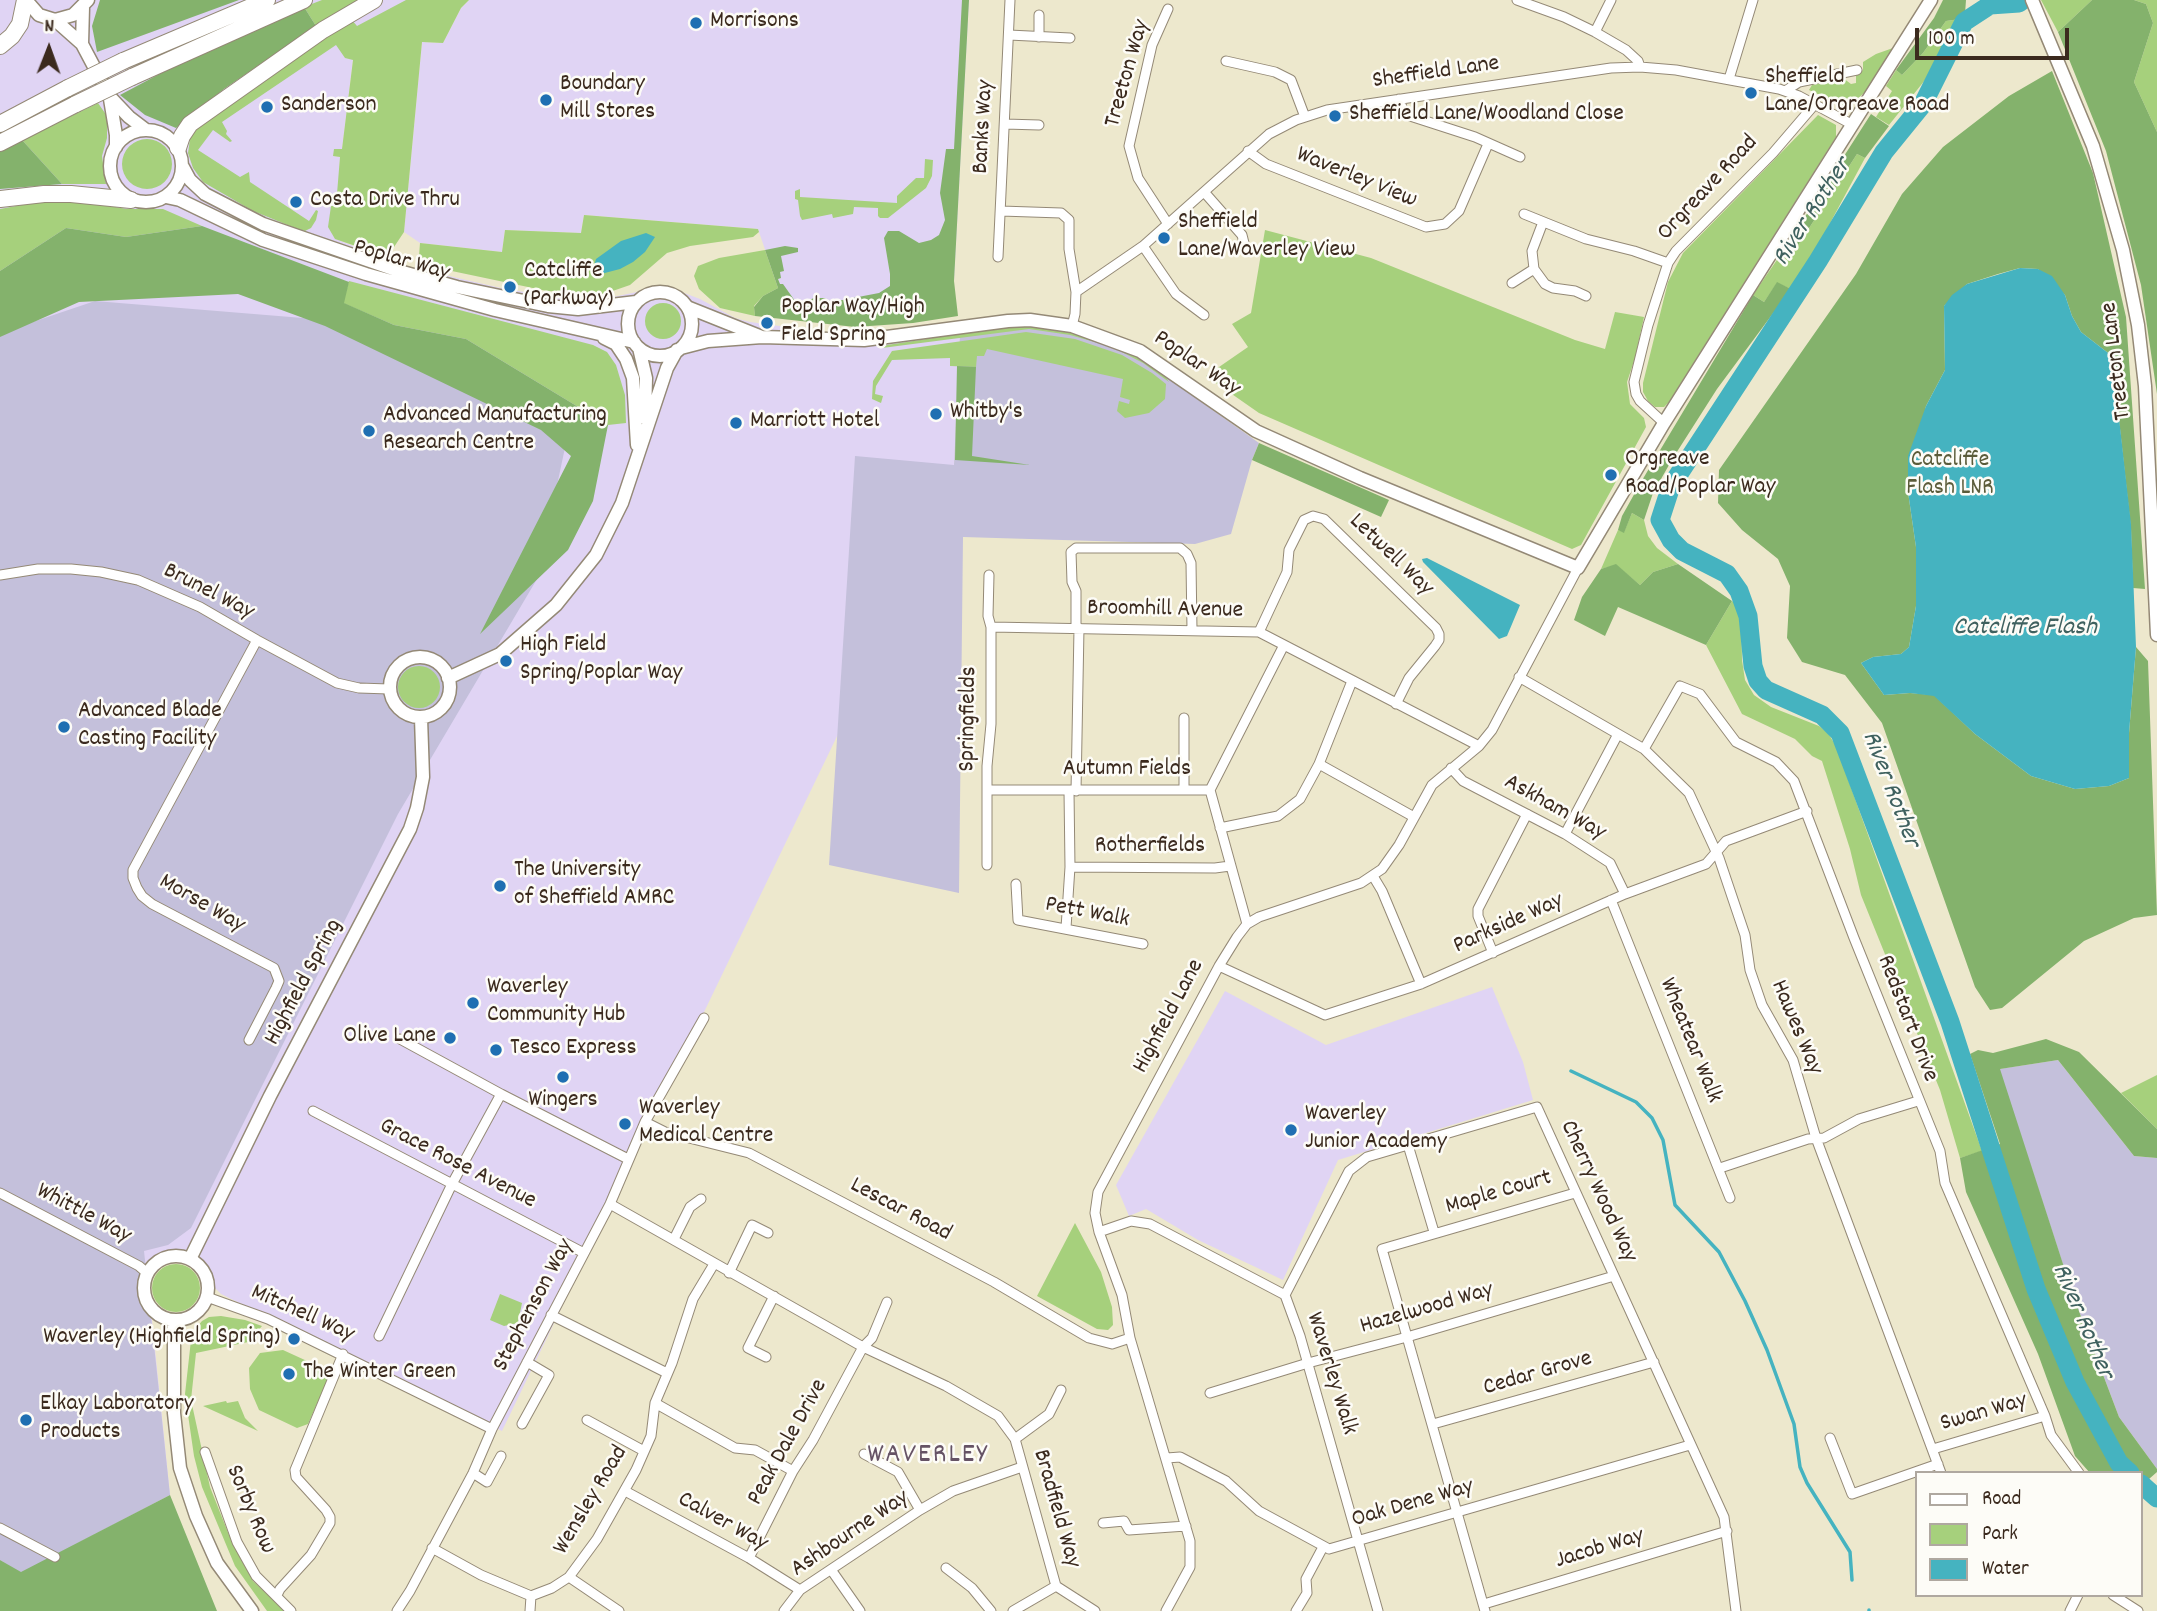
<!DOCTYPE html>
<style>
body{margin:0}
#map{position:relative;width:2157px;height:1611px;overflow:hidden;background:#ede8cd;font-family:Dekko,sans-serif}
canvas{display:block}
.legend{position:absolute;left:1915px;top:1471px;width:228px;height:126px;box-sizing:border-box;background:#fdfcf7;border:2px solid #afa8a0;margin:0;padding:9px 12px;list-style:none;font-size:21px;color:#3b2a1e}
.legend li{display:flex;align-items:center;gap:14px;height:35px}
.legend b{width:35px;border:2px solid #afa8a0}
.north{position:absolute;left:14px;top:14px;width:70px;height:70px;-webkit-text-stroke:5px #fdfcf7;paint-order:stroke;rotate:1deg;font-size:19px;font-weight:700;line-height:28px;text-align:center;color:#3b2a1e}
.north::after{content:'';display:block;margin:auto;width:24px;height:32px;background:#3b2a1e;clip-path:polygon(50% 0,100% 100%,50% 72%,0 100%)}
.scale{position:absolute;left:1915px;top:28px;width:154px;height:32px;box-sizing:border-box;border:4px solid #3b2a1e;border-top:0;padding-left:9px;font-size:21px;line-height:24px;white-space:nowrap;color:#3b2a1e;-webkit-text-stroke:5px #fdfcf7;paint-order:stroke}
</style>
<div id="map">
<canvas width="2157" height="1611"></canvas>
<ul class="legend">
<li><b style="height:9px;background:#fff"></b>Road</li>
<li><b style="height:19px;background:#a6d07c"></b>Park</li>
<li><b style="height:19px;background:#45b3c0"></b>Water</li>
</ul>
<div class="north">N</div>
<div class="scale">100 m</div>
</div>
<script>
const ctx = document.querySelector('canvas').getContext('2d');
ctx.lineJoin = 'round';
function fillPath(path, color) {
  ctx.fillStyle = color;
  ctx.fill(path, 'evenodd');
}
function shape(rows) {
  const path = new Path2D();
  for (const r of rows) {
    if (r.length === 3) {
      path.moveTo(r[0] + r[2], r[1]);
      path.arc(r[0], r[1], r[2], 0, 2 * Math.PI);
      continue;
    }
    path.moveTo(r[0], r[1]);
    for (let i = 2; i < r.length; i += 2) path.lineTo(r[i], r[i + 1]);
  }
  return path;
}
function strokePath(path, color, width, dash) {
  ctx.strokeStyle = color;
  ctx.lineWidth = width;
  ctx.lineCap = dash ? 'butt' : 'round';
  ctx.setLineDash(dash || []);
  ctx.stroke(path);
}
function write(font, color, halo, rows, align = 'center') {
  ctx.font = font + ' Dekko,sans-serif';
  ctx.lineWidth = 5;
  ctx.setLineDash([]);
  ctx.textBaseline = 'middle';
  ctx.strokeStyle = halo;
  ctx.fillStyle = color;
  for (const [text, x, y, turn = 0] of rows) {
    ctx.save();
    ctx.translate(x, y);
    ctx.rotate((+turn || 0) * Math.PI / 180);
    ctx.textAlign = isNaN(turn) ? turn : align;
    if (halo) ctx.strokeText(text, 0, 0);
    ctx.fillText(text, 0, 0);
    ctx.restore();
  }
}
const built = shape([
 [0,0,412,0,353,59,342,150,334,156,340,157,336,239,397,264,505,289,531,293,584,298,608,298,666,286,700,299,735,318,750,322,824,332,861,332,861,346,960,334,954,466,841,728,502,1431,221,1294,198,1271,185,1263,174,1259,153,1258,146,1262,170,1495,0,1583],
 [469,0,969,0,954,281,788,317,758,229,584,215,581,233,505,230,502,252,420,243,404,232,422,42,443,43,461,8],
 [1492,987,1523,1062,1533,1100,1338,1160,1283,1280,1198,1240,1146,1209,1129,1216,1116,1185,1225,991,1326,1045]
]);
const industrial = shape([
 [95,301,315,319,569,429,537,579,398,814,191,1228,168,1245,144,1251,170,1495,21,1573,0,1560,0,333],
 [1041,327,1112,344,1165,376,1259,443,1252,460,1231,534,1195,544,963,537,959,893,829,865,855,456,954,465,960,334],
 [2058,1060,2134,1156,2157,1158,2157,1469,2119,1417,2074,1298,1999,1069]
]);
const green = shape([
 [322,0,359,0,316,26,304,7],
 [406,0,469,0,461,8,443,43,422,42,404,232,394,247,382,255,335,239,328,227,331,206,336,206,340,157,333,156,334,149,342,149,353,60,345,58,336,45,222,122,227,131,226,134,232,141,230,142,213,130,198,150,240,177,249,172,250,182,309,221,316,210,318,211,316,220,311,228,305,231,295,228,253,211,203,182,193,168,188,153,190,139,197,127,351,19,357,26],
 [2041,0,2092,0,2058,32],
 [2134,0,2157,0,2157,132,2134,82,2153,23,2146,4],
 [1960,19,1925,80,1889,125,1876,117,1892,91,1886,86,1896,70,1902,75,1923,53,1946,21],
 [1893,48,1867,90,1850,106,1845,107,1809,90,1812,85,1843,78,1851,84,1856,83,1856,75,1863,70,1863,62,1876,54],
 [98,103,107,116,107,138,102,156,106,184,62,184,22,140],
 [1818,115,1836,125,1836,137,1669,402,1664,407,1655,407,1648,401,1643,392,1643,383,1668,282,1683,253],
 [147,164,25],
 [1857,154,1865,158,1821,240,1791,289,1777,283,1764,302,1753,295,1785,248,1793,253],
 [925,159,933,160,932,176,926,188,888,218,880,218,878,216,878,208,854,207,853,214,833,218,832,214,802,220,800,216,798,200,795,199,795,191,800,189,800,197,897,203,897,196,916,178,924,178],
 [86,202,127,209,163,209,202,226,126,237,66,228,0,271,0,209,32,203],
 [584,215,758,229,759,232,753,237,690,246,667,253,630,285,604,294,547,291,428,266,419,256,420,243,502,252,505,230,581,233],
 [1265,230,1371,258,1575,340,1605,349,1615,312,1644,317,1635,358,1627,382,1630,404,1644,418,1646,427,1581,545,1572,549,1259,413,1206,376,1248,347,1232,324,1251,313],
 [765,250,778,288,763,296,754,306,755,316,720,308,699,289,694,276,698,266,719,258],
 [349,281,593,345,607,352,616,365,625,395,626,423,608,425,466,339,394,325,343,303],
 [663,321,18],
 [1012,326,1041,327,1087,336,1122,348,1140,358,1165,376,1169,382,1143,363,1112,347,1070,335,1029,329,882,348,887,345],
 [1026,332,1075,339,1122,355,1152,373,1166,384,1165,399,1149,413,1125,418,1117,411,1119,401,1129,404,1130,400,1120,397,1123,379,987,349,984,356,977,356,976,367,950,366,950,358,892,360,876,386,875,394,883,396,881,403,872,399,873,381,892,351],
 [1632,513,1644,520,1648,536,1657,548,1678,564,1653,572,1640,585,1616,565,1601,569,1618,530,1624,532],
 [1732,601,1741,608,1742,660,1745,680,1754,695,1771,707,1819,726,1828,733,1836,746,1982,1151,1960,1158,1940,1090,1861,895,1850,849,1822,761,1812,756,1795,739,1742,714,1706,645],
 [419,687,21],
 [2157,1075,2157,1129,2121,1093],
 [1075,1223,1101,1272,1112,1307,1113,1325,1108,1330,1097,1329,1037,1296],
 [176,1288,24],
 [500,1294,522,1303,518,1323,504,1326,490,1320],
 [221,1316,245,1320,262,1326,252,1338,253,1341,196,1353,191,1400,210,1487,229,1535,253,1581,285,1611,267,1611,235,1566,202,1487,194,1456,185,1394,191,1340,196,1328,202,1321,209,1317],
 [283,1350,331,1372,308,1424,297,1428,259,1410,250,1389,249,1368,260,1353],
 [226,1401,227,1403,238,1401,245,1418,258,1431,203,1406]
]);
const forest = shape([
 [100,0,239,0,97,52,92,26],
 [962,0,969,0,954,281,958,316,913,323,855,327,755,316,754,307,763,296,778,288,765,250,785,246,798,248,798,252,781,256,784,271,780,272,781,278,778,279,780,284,783,284,795,301,804,302,814,298,824,298,832,302,879,293,890,286,890,274,884,238,888,231,899,231,919,243,931,240,939,235,945,220,940,193,946,149,954,149],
 [1943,0,1966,0,1965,14,1960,19,1946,21,1923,53,1902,75,1896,70,1934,18],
 [2092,0,2134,0,2146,4,2153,23,2134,82,2157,132,2157,394,2141,285,2106,151,2058,32],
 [304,7,316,26,224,89,176,128,145,115,120,95,197,54],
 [2052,71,2093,173,2126,317,2145,589,2133,588,2131,529,2112,356,2081,332,2072,316,2065,295,2038,269,2020,268,1998,274,1967,284,1944,306,1945,370,1926,406,1908,492,1916,547,1916,606,1909,647,1901,654,1873,657,1861,663,1884,695,1910,693,1934,695,1975,734,2031,776,2075,789,2109,786,2129,778,2129,733,2136,647,2148,661,2157,915,2134,918,2084,941,2002,1008,1990,1010,1975,987,1882,723,1845,675,1802,662,1787,638,1790,586,1778,559,1742,530,1718,503,1719,470,1856,274,1902,194,1943,147,2009,96],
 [1871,114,1889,126,1865,158,1857,154,1793,253,1785,248],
 [22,140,62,184,0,189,0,152],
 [202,226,349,282,344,303,394,325,466,339,608,425,593,501,568,550,480,634,571,456,541,430,325,326,238,294,79,302,0,337,0,271,66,228,126,237],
 [1777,282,1791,289,1717,389,1673,458,1653,493,1644,520,1632,513,1624,533,1618,530,1622,516,1641,482,1753,295,1764,302],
 [957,366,976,367,972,456,1030,465,955,460],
 [1259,443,1389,500,1381,517,1252,460],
 [1616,564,1640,585,1653,572,1678,564,1732,601,1706,645,1618,607,1605,636,1574,620,1582,597,1601,569],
 [2046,1039,2079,1052,2157,1129,2157,1158,2134,1156,2058,1060,2000,1069,2074,1298,2119,1417,2157,1469,2157,1472,2141,1486,2141,1473,2090,1473,2075,1456,2038,1354,1966,1192,1960,1158,2000,1144,1970,1054,1978,1050,1993,1053],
 [170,1495,217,1611,0,1611,0,1560,21,1572]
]);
const water = shape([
 [646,233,655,237,645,252,633,262,620,269,597,275,594,266,596,259,621,241],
 [2020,268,2038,269,2052,276,2065,295,2072,316,2081,332,2112,356,2131,524,2136,647,2129,733,2129,778,2109,786,2075,789,2031,776,1975,734,1934,696,1910,693,1884,695,1861,663,1873,657,1901,654,1909,647,1916,606,1916,547,1908,492,1908,456,1926,406,1945,370,1944,306,1952,295,1967,284],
 [1427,558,1520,605,1507,636,1499,639,1423,562,1422,559]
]);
const stream = shape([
 [1571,1071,1636,1102,1652,1118,1663,1140,1675,1205,1719,1252,1745,1301,1767,1350,1794,1424,1800,1467,1807,1483,1850,1552,1852,1580],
 [1869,1610,1869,1611]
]);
const river = shape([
 [2023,0,2019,3,1990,5,1964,22,1923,104,1884,152,1818,261,1671,486,1660,520,1671,540,1682,551,1727,574,1739,591,1748,616,1753,666,1758,681,1766,690,1822,715,1840,733,1950,1022,2036,1289,2075,1382,2119,1463,2130,1473],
 [2141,1484,2157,1498]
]);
const street = shape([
 [1517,0,1564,17,1595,32,1626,50,1638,61,1640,67],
 [1168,9,1152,45,1129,146,1138,178,1168,224],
 [1595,32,1611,0],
 [1009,35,1070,38],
 [1039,37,1039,15],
 [1226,61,1275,72,1291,80,1305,117],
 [1729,79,1753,0],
 [1785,91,1799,82,1857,70],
 [1399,99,1403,110,1407,115,1475,137,1520,157],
 [1005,124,1039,125],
 [1248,151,1266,164,1426,227,1445,224,1459,211,1488,144],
 [1205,193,1242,235,1246,251],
 [1001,211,1061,213,1069,220,1069,249,1076,292,1075,314,1072,326],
 [1524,214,1586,239,1634,251,1668,263],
 [1543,222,1532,251,1534,269,1545,284,1553,288,1575,291,1586,296],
 [1143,246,1176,294,1204,315],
 [998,257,1010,0],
 [1512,283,1534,269],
 [1076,292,1143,246,1269,134,1296,120,1327,110,1611,68,1640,67,1676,70,1779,89,1799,96,1853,125],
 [1664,423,1640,401,1636,394,1634,382,1648,325,1668,263,1676,251,1773,153,1815,104],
 [0,575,38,569,71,569,101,572,138,580,200,607,257,640,337,683,359,688,389,689],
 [991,627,1259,632,1479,746],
 [1076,628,1076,591,1072,582,1071,552,1076,548,1180,548,1187,554,1191,563,1192,630],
 [1259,632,1287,572,1289,550,1304,520,1313,516,1324,519,1436,628,1439,634,1439,640,1435,646,1409,678,1396,704],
 [1519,677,1644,749,1689,793,1719,858,1745,935,1750,970,1762,1005,1793,1060,1816,1138,1941,1473],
 [1644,749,1680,686,1700,694,1736,742,1776,762,1794,781,1854,938,1940,1151,1945,1183,2045,1416,2051,1435,2079,1473],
 [1319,764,1414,817],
 [1451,768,1463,781,1565,834,1610,863,1625,894],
 [988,790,1210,790,1247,924],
 [1184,790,1184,718],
 [1210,790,1284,645],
 [1076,791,1079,628],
 [1220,828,1278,816,1300,799,1319,764,1352,681],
 [1565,834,1618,734],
 [987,865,987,766,991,724,991,627,988,616,989,575],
 [1070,867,1215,868,1230,866],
 [1373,876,1382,891,1421,984],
 [1016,884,1018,920,1143,944],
 [1611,900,1730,1198],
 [1066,928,1070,867,1069,791],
 [1493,953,1478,916,1478,909,1527,814],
 [1219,966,1325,1015,1421,984,1625,894,1706,864,1726,841,1807,811],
 [400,1039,501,1094,628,1159],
 [249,1040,276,988,279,981,274,968,152,904,142,896,137,888,133,878,133,870,257,640],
 [313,1111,584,1253],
 [645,1122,665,1132,749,1153,994,1282,1089,1338,1112,1344,1130,1338],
 [1408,1145,1434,1232],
 [1720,1168,1808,1139,1824,1138,1859,1119,1918,1101],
 [0,1193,139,1266,147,1273],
 [610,1204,863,1347,946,1386,998,1416,1015,1439,1056,1586,1095,1611],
 [1099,1232,1131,1221,1150,1224,1285,1295,1300,1336,1378,1611],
 [674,1239,690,1207,701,1199],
 [729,1273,752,1225,768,1233],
 [1285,1295,1349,1171,1367,1157,1537,1107,1724,1517,1736,1611],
 [207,1297,268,1319,492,1429],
 [551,1315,667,1373],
 [379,1336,452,1184,501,1094],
 [766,1357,748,1348,774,1296],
 [1210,1393,1308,1363,1407,1337,1614,1276],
 [655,1403,735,1448,755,1450,793,1471],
 [587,1420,644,1451],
 [522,1424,549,1375,527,1362],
 [1433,1424,1654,1362],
 [1830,1438,1852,1494,1938,1464],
 [1015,1439,1049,1414,1061,1390],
 [1933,1449,2045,1416],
 [205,1452,237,1542,256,1576,291,1611],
 [864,1454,898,1472,920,1510],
 [1167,1458,1180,1457,1226,1481,1259,1511,1329,1549,1690,1445],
 [473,1473,487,1482,501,1456],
 [625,1491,749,1558,800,1590],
 [1103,1523,1124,1521,1129,1530,1186,1526],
 [0,1528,55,1557],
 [432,1548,481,1575,531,1596,552,1588,569,1577,597,1539,636,1470,651,1436,655,1403,672,1363,693,1299,714,1264],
 [749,1558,793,1471,813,1440,863,1347,872,1338,887,1302],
 [946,1568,972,1588,991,1611],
 [832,1571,860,1611],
 [569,1577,619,1611],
 [277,1595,280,1589,311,1555,330,1523,330,1517,326,1510,296,1477,295,1470,343,1354],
 [2113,1595,2138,1611],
 [1484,1604,1727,1531],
 [397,1611,410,1591,473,1473,492,1429,610,1204,645,1122,704,1018],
 [530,1611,531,1596],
 [784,1611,800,1590,920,1510,953,1491,1022,1467],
 [1013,1611,1056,1586],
 [1166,1611,1190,1567,1190,1541,1130,1338,1122,1295,1099,1232,1095,1213,1098,1192,1219,966,1237,937,1247,924,1259,917,1361,883,1382,869,1399,845,1432,785,1479,746,1492,730,1578,568],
 [1296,1611,1307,1593,1306,1579,1323,1547],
 [1485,1611,1382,1249,1575,1193],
 [2070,1611,2078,1595]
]);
const secondary = shape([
 [26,0,39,15,55,20,73,15,88,0],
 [2032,0,2093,146,2123,250,2138,325,2145,386,2157,635],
 [55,20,82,44,110,97,129,117,146,130],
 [82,44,83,7],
 [110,99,116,135,116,147],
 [146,166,36],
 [183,167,190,180,205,194,263,224,399,271,457,287,548,306,578,309,636,302],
 [166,197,180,200,263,240,366,274,495,310,634,342],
 [660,324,32],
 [687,307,762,337],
 [604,338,616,344,626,359,633,378,637,445],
 [639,348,646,378,645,418],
 [681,348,708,341,762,337,864,340,1008,321,1030,320,1072,326,1140,351,1256,431,1360,478,1578,568,1664,423,1931,0],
 [420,687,30],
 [448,678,500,654,556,605,596,555,622,503,667,368,677,350],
 [176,1288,32],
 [190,1259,270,1096,410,829,417,808,423,777,421,718],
 [174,1320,174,1413,180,1468,196,1516,217,1563,252,1611]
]);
const highway = shape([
 [0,46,12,36,20,24,25,0],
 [123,61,267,0],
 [132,77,304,0],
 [0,124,68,88],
 [0,143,76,104],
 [178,148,182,136,190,124,323,30,374,0],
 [0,199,44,194,71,194,131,200]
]);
const highwayBridge = shape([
 [68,88,123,61],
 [76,104,132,77]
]);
const markers = [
 [696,23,7,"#1f6fb2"],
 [1751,93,7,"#1f6fb2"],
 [546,100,7,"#1f6fb2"],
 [267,107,7,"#1f6fb2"],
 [1335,116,7,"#1f6fb2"],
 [296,202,7,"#1f6fb2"],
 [1164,238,7,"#1f6fb2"],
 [510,287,7,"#1f6fb2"],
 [767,323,7,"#1f6fb2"],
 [936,414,7,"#1f6fb2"],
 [736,423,7,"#1f6fb2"],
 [369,431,7,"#1f6fb2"],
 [1611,475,7,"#1f6fb2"],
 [506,661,7,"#1f6fb2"],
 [64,727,7,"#1f6fb2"],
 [500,886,7,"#1f6fb2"],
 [473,1003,7,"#1f6fb2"],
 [450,1038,7,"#1f6fb2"],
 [496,1050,7,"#1f6fb2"],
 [563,1077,7,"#1f6fb2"],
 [625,1124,7,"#1f6fb2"],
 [1291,1130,7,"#1f6fb2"],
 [294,1339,7,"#1f6fb2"],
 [289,1374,7,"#1f6fb2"],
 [26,1420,7,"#1f6fb2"]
];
const poiNames = [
 ["Morrisons",710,23],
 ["Sheffield",1765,79],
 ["Lane/Orgreave Road",1765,107],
 ["Boundary",560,86],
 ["Mill Stores",560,114],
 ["Sanderson",281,107],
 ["Sheffield Lane/Woodland Close",1349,116],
 ["Costa Drive Thru",310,202],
 ["Sheffield",1178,224],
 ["Lane/Waverley View",1178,252],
 ["Catcliffe",524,273],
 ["(Parkway)",524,301],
 ["Poplar Way/High",781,309],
 ["Field Spring",781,337],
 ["Whitby's",950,414],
 ["Advanced Manufacturing",383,417],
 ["Research Centre",383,445],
 ["Marriott Hotel",750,423],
 ["Orgreave",1625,461],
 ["Road/Poplar Way",1625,489],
 ["High Field",520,647],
 ["Spring/Poplar Way",520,675],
 ["Advanced Blade",78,713],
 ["Casting Facility",78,741],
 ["The University",514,872],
 ["of Sheffield AMRC",514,900],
 ["Waverley",487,989],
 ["Community Hub",487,1017],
 ["Olive Lane",436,1038,"right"],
 ["Tesco Express",510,1050],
 ["Wingers",563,1102,"center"],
 ["Waverley",639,1110],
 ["Medical Centre",639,1138],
 ["Waverley",1305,1116],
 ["Junior Academy",1305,1144],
 ["Waverley (Highfield Spring)",280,1339,"right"],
 ["The Winter Green",303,1374],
 ["Elkay Laboratory",40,1406],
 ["Products",40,1434]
];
const streetNames = [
 ["Treeton Way",1129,74,-74],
 ["Sheffield Lane",1436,74,-8],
 ["Banks Way",985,127,-87],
 ["Waverley View",1356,179,22],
 ["Orgreave Road",1709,189,-47],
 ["Poplar Way",401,262,16],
 ["Treeton Lane",2118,361,-97],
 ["Poplar Way",1196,365,34],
 ["Letwell Way",1390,556,44],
 ["Brunel Way",208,593,27],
 ["Broomhill Avenue",1165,611,1],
 ["Springfields",970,719,-89],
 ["Autumn Fields",1127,771],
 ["Askham Way",1554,809,29],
 ["Rotherfields",1150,848],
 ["Morse Way",201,905,30],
 ["Pett Walk",1087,914,11],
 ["Parkside Way",1509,925,-24],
 ["Highfield Spring",305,983,-62],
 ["Highfield Lane",1170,1017,-62],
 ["Redstart Drive",1906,1019,69],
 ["Hawes Way",1795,1028,67],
 ["Wheatear Walk",1689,1041,68],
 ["Grace Rose Avenue",457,1165,27],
 ["Cherry Wood Way",1597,1192,65],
 ["Maple Court",1499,1194,-16],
 ["Lescar Road",900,1211,28],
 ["Whittle Way",83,1215,28],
 ["Stephenson Way",535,1306,-62],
 ["Hazelwood Way",1427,1310,-16],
 ["Mitchell Way",302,1315,24],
 ["Waverley Walk",1330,1374,73],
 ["Cedar Grove",1538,1375,-16],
 ["Swan Way",1984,1414,-16],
 ["Peak Dale Drive",789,1443,-61],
 ["Wensley Road",592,1501,-59],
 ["Oak Dene Way",1413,1505,-16],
 ["Bradfield Way",1055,1509,74],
 ["Sorby Row",249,1510,67],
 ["Calver Way",722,1523,29],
 ["Ashbourne Way",851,1535,-34],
 ["Jacob Way",1600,1550,-17]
];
const parkNames = [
 ["Catcliffe",1950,462],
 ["Flash LNR",1950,490]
];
const waterNames = [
 ["River Rother",1814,213,-57],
 ["Catcliffe Flash",2025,629],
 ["River Rother",1889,790,69],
 ["River Rother",2081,1322,67]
];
const quarterNames = [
 ["WAVERLEY",928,1457]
];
fillPath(built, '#e0d4f4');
fillPath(industrial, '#c4c0db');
fillPath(green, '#a6d07c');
fillPath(forest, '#84b26c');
fillPath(water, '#45b3c0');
strokePath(stream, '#45b3c0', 3.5);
strokePath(river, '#45b3c0', 19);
strokePath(street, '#948976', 11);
strokePath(secondary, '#948976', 15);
strokePath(highway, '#948976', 18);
strokePath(street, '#fff', 9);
strokePath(secondary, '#fff', 12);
strokePath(highway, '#fff', 16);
strokePath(highwayBridge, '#948976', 18, []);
strokePath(highwayBridge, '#fff', 16);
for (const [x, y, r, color] of markers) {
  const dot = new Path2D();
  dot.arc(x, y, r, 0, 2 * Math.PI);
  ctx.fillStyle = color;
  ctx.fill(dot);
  strokePath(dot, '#fdfcf7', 2.5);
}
write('24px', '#3b2a1e', '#fdfcf7', poiNames, 'left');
write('24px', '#3b2a1e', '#fdfcf7', streetNames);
write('24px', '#5b5c3a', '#fdfcf7', parkNames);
write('italic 26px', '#3f615f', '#fdfcf7', waterNames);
ctx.letterSpacing = '2px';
write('28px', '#665365', '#fdfcf7', quarterNames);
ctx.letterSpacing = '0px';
</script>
